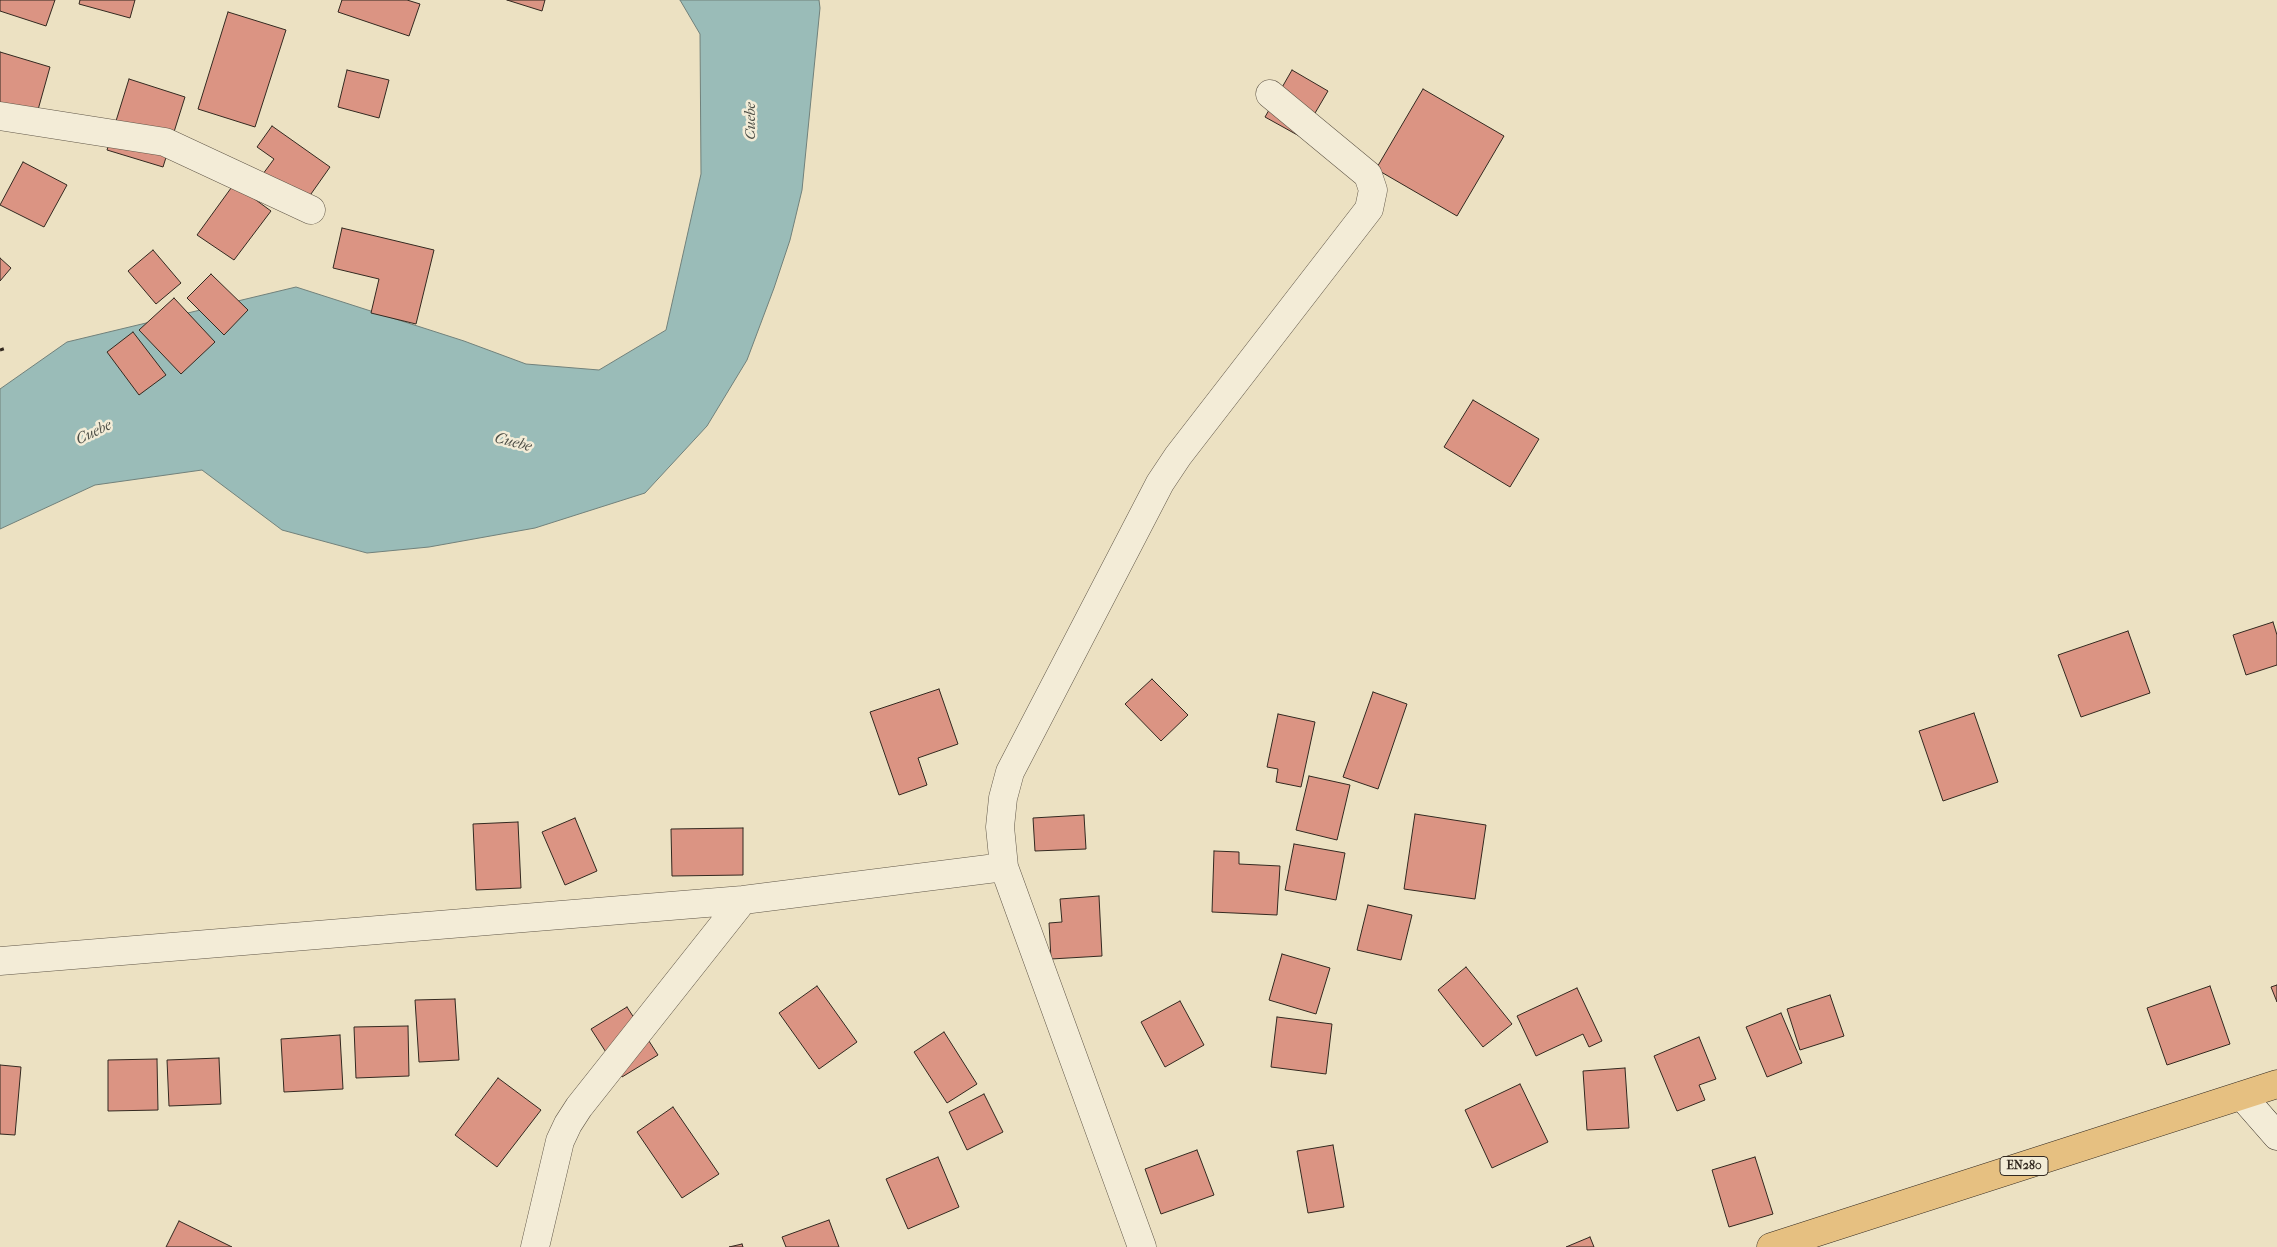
<!DOCTYPE html>
<style>
body{margin:0}
canvas{display:block;background:#ece1c2}
</style>
<canvas width="2277" height="1247"></canvas>
<script>
const ctx = document.querySelector('canvas').getContext('2d');
ctx.lineJoin = 'round';
function fillPath(path, color) {
  ctx.fillStyle = color;
  ctx.fill(path, 'evenodd');
}
function shape(rows) {
  const path = new Path2D();
  for (const r of rows) {
    path.moveTo(r[0], r[1]);
    for (let i = 2; i < r.length; i += 2) path.lineTo(r[i], r[i + 1]);
  }
  return path;
}
function strokePath(path, color, width, dash) {
  ctx.strokeStyle = color;
  ctx.lineWidth = width;
  ctx.lineCap = dash ? 'butt' : 'round';
  ctx.setLineDash(dash || []);
  ctx.stroke(path);
}
function write(font, color, halo, rows, align = 'center') {
  ctx.font = font + ' "IM FELL French Canon",serif';
  ctx.lineWidth = 5;
  ctx.setLineDash([]);
  ctx.textBaseline = 'middle';
  ctx.strokeStyle = halo;
  ctx.fillStyle = color;
  for (const [text, x, y, turn = 0] of rows) {
    ctx.save();
    ctx.translate(x, y);
    ctx.rotate((+turn || 0) * Math.PI / 180);
    ctx.textAlign = isNaN(turn) ? turn : align;
    if (halo) ctx.strokeText(text, 0, 0);
    ctx.fillText(text, 0, 0);
    ctx.restore();
  }
}
const water = shape([
 [680,0,819,0,820,8,802,190,790,240,774,288,747,360,707,426,645,493,535,528,429,547,367,553,282,530,202,470,95,485,0,529,0,389,67,342,296,287,464,341,526,364,599,370,666,330,701,174,700,34,680,0]
]);
const building = shape([
 [0,0,55,0,46,26,0,11,0,0],
 [80,0,135,0,130,18,79,4,80,0],
 [342,0,407,0,420,4,409,36,338,12,342,0],
 [507,0,545,0,542,11,507,0],
 [228,12,286,30,255,127,198,109,228,12],
 [0,52,50,67,34,124,0,114,0,52],
 [347,70,389,80,379,118,338,107,347,70],
 [1292,70,1328,91,1301,137,1265,117,1292,70],
 [129,79,185,97,163,167,107,150,129,79],
 [1423,89,1504,136,1457,216,1376,169,1423,89],
 [272,126,330,167,299,211,257,182,274,159,257,147,272,126],
 [23,162,67,185,44,227,0,205,23,162],
 [234,184,271,211,234,260,197,235,234,184],
 [342,228,434,250,416,324,371,313,379,279,333,268,342,228],
 [153,250,181,283,156,304,128,271,153,250],
 [0,258,11,268,0,281,0,258],
 [211,274,248,310,224,335,187,298,211,274],
 [174,298,215,342,181,374,139,330,174,298],
 [133,332,166,375,139,395,107,352,133,332],
 [1473,400,1539,439,1510,487,1444,447,1473,400],
 [2273,622,2277,635,2277,665,2246,675,2233,635,2273,622],
 [2128,631,2150,693,2081,717,2058,655,2128,631],
 [1152,679,1188,715,1161,741,1125,704,1152,679],
 [939,689,958,744,918,758,927,785,899,795,870,712,939,689],
 [1373,692,1407,704,1378,789,1343,777,1373,692],
 [1974,713,1998,782,1943,801,1919,731,1974,713],
 [1278,714,1315,722,1301,787,1276,782,1278,769,1267,767,1278,714],
 [1309,776,1350,785,1337,840,1296,830,1309,776],
 [1415,814,1486,825,1475,899,1404,889,1415,814],
 [1084,815,1086,849,1035,851,1033,818,1084,815],
 [575,818,597,871,565,885,542,832,575,818],
 [518,822,521,888,476,890,473,824,518,822],
 [743,828,743,875,672,876,671,829,743,828],
 [1294,844,1345,853,1336,900,1285,890,1294,844],
 [1214,851,1239,852,1239,864,1280,866,1277,915,1212,912,1214,851],
 [1099,896,1102,956,1051,959,1049,923,1062,922,1060,899,1099,896],
 [1368,905,1412,915,1401,960,1357,950,1368,905],
 [1282,954,1330,968,1316,1014,1269,1000,1282,954],
 [1466,967,1512,1024,1483,1047,1438,990,1466,967],
 [2277,985,2277,1002,2271,987,2277,985],
 [817,986,857,1042,819,1069,779,1013,817,986],
 [2210,986,2230,1044,2167,1065,2147,1008,2210,986],
 [1577,988,1602,1041,1589,1047,1583,1034,1536,1056,1517,1016,1577,988],
 [1830,995,1844,1036,1800,1050,1787,1009,1830,995],
 [455,999,459,1060,419,1062,415,1000,455,999],
 [1180,1001,1204,1045,1165,1067,1141,1022,1180,1001],
 [627,1007,658,1055,622,1077,591,1029,627,1007],
 [1781,1013,1802,1063,1767,1077,1746,1027,1781,1013],
 [1277,1017,1332,1024,1326,1074,1271,1067,1277,1017],
 [408,1026,409,1076,356,1078,354,1027,408,1026],
 [944,1032,977,1084,947,1103,914,1052,944,1032],
 [340,1035,343,1089,284,1092,281,1039,340,1035],
 [1699,1037,1716,1079,1699,1085,1705,1100,1677,1111,1654,1056,1699,1037],
 [219,1058,221,1104,169,1106,167,1060,219,1058],
 [157,1059,158,1110,108,1111,108,1060,157,1059],
 [0,1065,21,1067,15,1135,0,1134,0,1065],
 [1625,1068,1629,1128,1587,1130,1583,1071,1625,1068],
 [498,1078,541,1110,497,1167,455,1135,498,1078],
 [1520,1084,1548,1142,1492,1168,1465,1110,1520,1084],
 [984,1094,1003,1132,967,1150,949,1112,984,1094],
 [673,1107,719,1174,682,1198,637,1132,673,1107],
 [1333,1145,1344,1207,1308,1213,1297,1151,1333,1145],
 [1197,1150,1214,1195,1161,1214,1145,1169,1197,1150],
 [938,1157,959,1207,908,1229,886,1179,938,1157],
 [1755,1157,1773,1214,1729,1227,1712,1170,1755,1157],
 [829,1220,839,1247,786,1247,782,1237,829,1220],
 [179,1221,232,1247,166,1247,179,1221],
 [1590,1237,1594,1247,1566,1247,1590,1237],
 [742,1244,743,1247,729,1247,742,1244]
]);
const path = shape([
 [0,350,6,348]
]);
const street = shape([
 [0,116,165,142,311,210],
 [1004,867,1000,827,1003,798,1010,772,1160,483,1178,456,1369,209,1373,190,1368,175,1270,94],
 [0,961,743,900,1004,867,1142,1247],
 [535,1247,560,1141,568,1124,579,1107,743,900]
]);
const secondary = shape([
 [2242,1096,2277,1136]
]);
const primary = shape([
 [1771,1247,2277,1084]
]);
const shields = [
 [2024,1166,48]
];
const shieldNames = [
 ["EN280",2024,1166]
];
const waterNames = [
 ["Cuebe",751,121,-90],
 ["Cuebe",94,433,-26],
 ["Cuebe",513,443,14]
];
fillPath(water, '#9abcb8');
strokePath(water, '#71817b', 1);
fillPath(building, '#db9483');
strokePath(building, '#332920', 1);
strokePath(street, '#615748', 29);
strokePath(secondary, '#332920', 29);
strokePath(primary, '#332920', 29);
strokePath(path, '#332920', 3, [4, 2.5]);
strokePath(street, '#f3ecd7', 28);
strokePath(secondary, '#f3ecd7', 28);
strokePath(primary, '#e6c081', 28);
for (const [x, y, w] of shields) {
  const box = new Path2D();
  box.roundRect(x - w / 2, y - 9.5, w, 19, 4);
  ctx.fillStyle = '#f3ecd7';
  ctx.fill(box);
  strokePath(box, '#332920', 1);
}
write('bold 12px', '#332920', null, shieldNames);
write('italic 15px', '#4d4e46', '#f3ecd7', waterNames);
</script>
